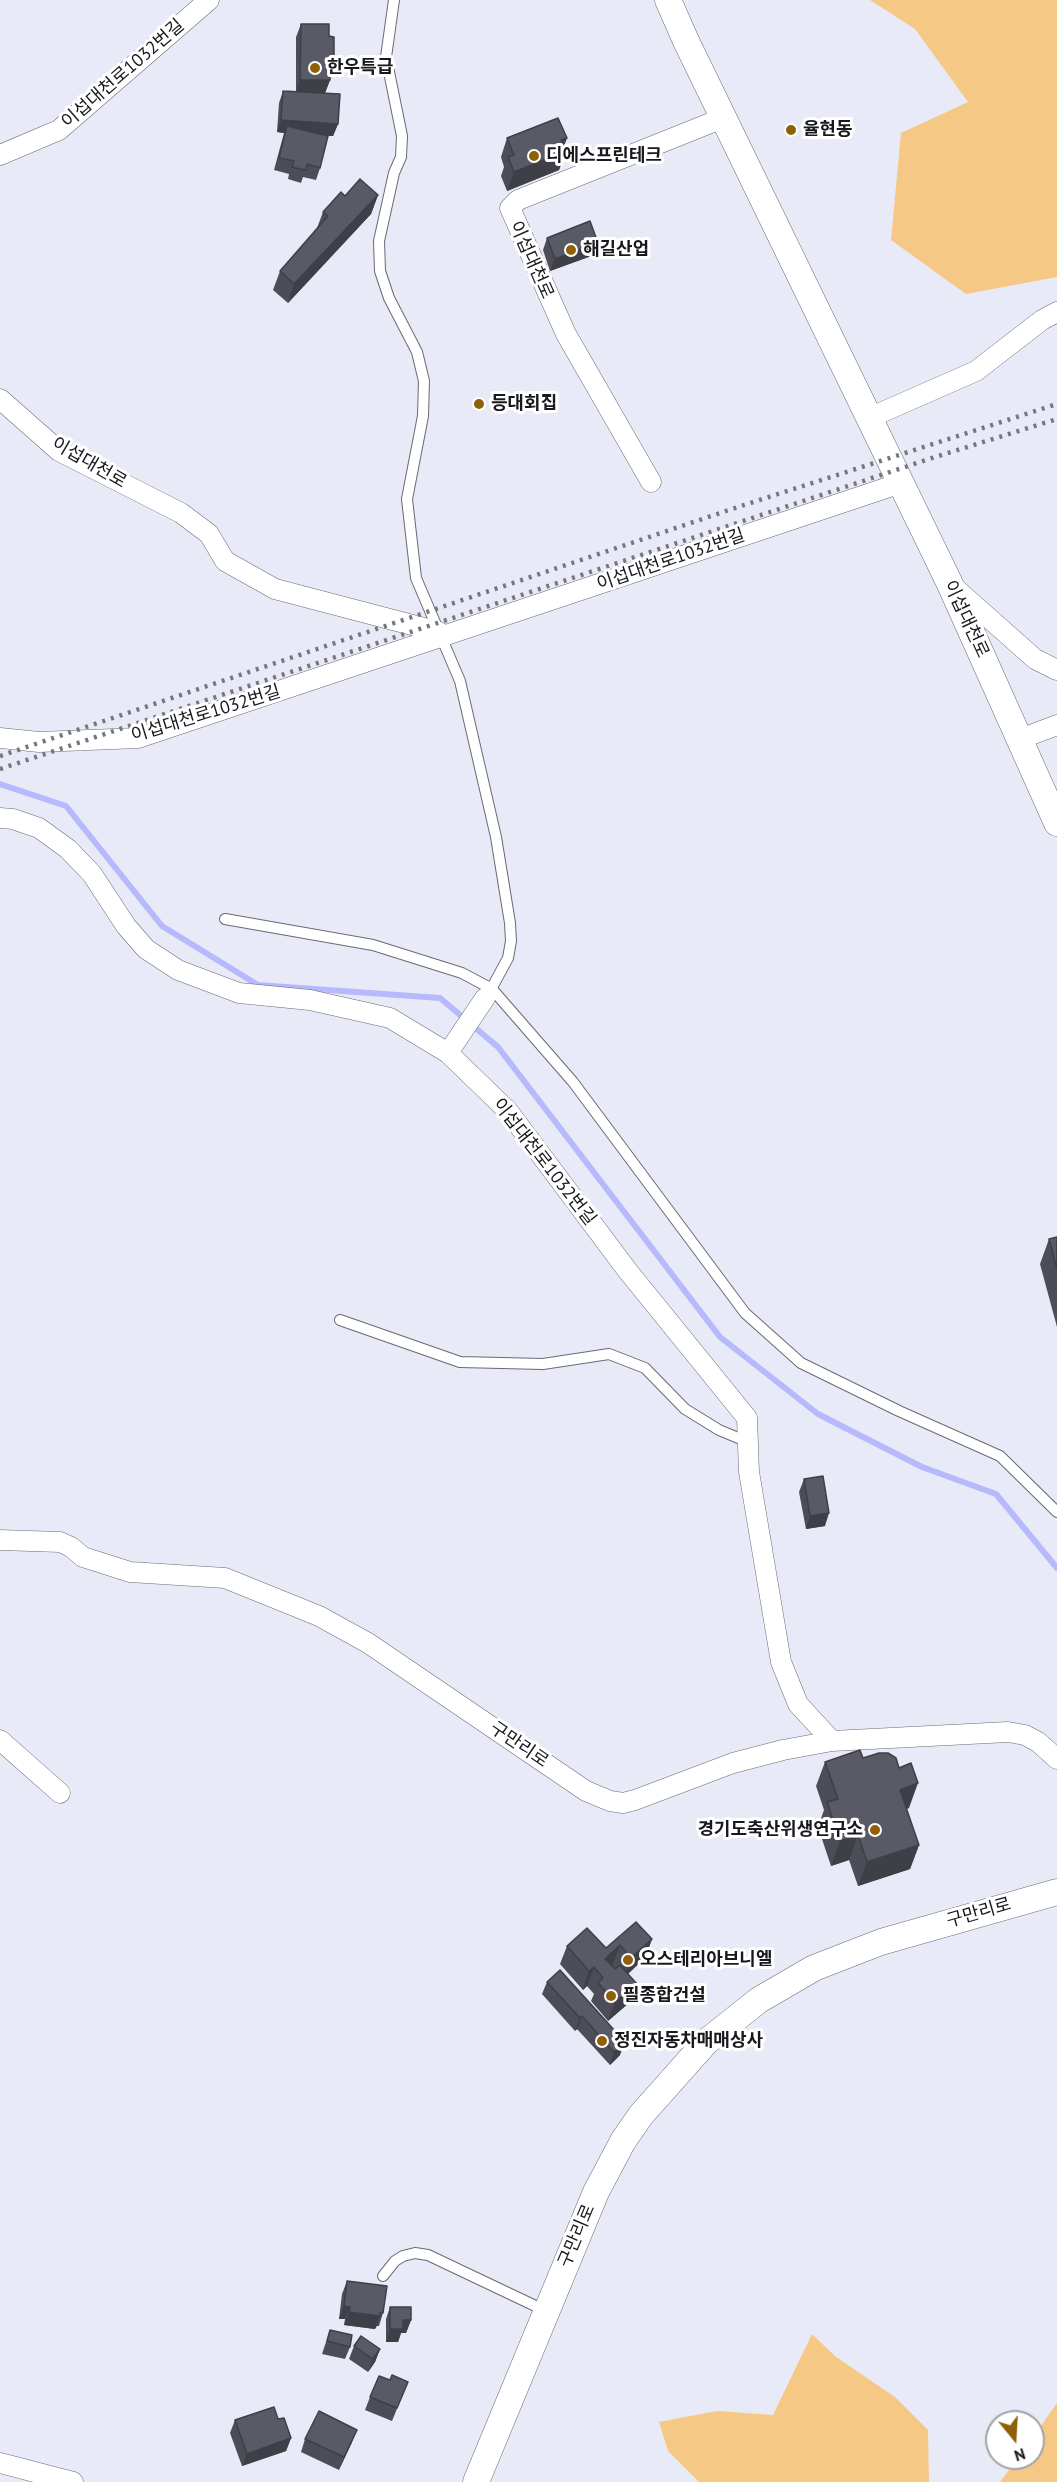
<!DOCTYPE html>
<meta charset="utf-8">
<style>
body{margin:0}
#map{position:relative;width:1057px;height:2482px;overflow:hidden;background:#e9eaf7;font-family:"PT Sans",sans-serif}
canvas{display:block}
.north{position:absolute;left:985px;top:2410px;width:60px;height:60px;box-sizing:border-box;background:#fff;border:2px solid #a3a3a5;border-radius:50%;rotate:162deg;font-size:16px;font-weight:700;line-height:24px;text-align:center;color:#18181d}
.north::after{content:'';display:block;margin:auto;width:21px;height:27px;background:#8e6109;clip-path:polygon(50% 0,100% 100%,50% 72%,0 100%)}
</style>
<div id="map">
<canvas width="1057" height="2482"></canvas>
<div class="north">N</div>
</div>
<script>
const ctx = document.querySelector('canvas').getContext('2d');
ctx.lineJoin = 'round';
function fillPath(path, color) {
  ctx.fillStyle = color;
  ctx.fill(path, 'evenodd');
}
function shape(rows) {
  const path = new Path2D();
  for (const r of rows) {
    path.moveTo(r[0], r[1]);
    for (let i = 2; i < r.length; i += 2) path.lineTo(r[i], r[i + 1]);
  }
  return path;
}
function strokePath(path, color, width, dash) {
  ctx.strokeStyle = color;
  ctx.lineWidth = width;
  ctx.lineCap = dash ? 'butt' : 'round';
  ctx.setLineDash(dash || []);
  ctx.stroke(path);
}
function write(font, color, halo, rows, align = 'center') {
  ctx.font = font + ' "PT Sans","Noto Sans KR",sans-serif';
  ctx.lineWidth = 6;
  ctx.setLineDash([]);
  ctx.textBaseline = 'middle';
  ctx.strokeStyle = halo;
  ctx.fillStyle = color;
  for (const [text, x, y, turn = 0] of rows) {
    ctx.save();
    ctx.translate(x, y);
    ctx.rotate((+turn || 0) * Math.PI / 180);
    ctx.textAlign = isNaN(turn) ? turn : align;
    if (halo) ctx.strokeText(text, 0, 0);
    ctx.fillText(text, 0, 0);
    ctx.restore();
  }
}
const green = shape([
 [870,0,1057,0,1057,277,966,294,891,240,901,133,968,102,915,29],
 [812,2334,836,2357,895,2397,928,2430,929,2482,699,2482,668,2451,659,2422,717,2411,773,2415],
 [1057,2403,1057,2482,1000,2482,1018,2458,1033,2458,1033,2437]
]);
const stream = shape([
 [0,784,66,806,162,926,258,985,440,998,498,1047,720,1337,818,1414,922,1467,996,1494,1057,1568]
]);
const service = shape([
 [394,0,386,57,402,136,401,157,394,173,379,241,380,271,389,298,417,352,424,381,423,416,407,499,416,578,460,681,496,837,510,923,511,941,508,958,489,993],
 [225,919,373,945,462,973,492,989,573,1082,745,1313,801,1363,899,1411,1000,1456,1057,1512],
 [340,1320,460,1362,543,1364,609,1354,645,1368,685,1409,719,1430,748,1442],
 [383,2276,395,2261,403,2256,415,2253,428,2255,546,2311]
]);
const minor = shape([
 [0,155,59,130,209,0],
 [0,399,59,451,181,513,209,534,225,561,275,589,439,632],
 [869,418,976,371,1042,320,1057,312],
 [651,482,566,334,510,208,518,200,723,118],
 [955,588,1035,659,1057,670],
 [0,738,39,742,138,738,901,483],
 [1020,739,1057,725],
 [0,818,13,819,39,828,68,849,92,874,126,926,146,949,178,970,239,993,310,1000,390,1018,448,1053,508,1111,627,1270,747,1418,749,1472,781,1662,798,1704,832,1741],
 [452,1047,485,998],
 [0,1540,60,1542,71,1547,83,1557,130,1572,225,1578,319,1616,368,1643,586,1791,610,1801,623,1803,635,1800,733,1763,783,1750,832,1741,1008,1732,1025,1735,1038,1742,1057,1759],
 [0,1740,60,1793],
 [0,2463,73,2482]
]);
const tertiary = shape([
 [668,0,686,41,949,582,1057,823],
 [476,2482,596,2192,623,2141,641,2115,706,2042,759,2000,814,1968,881,1942,1057,1892]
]);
const rail = shape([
 [0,756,741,506,1057,404],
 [0,769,932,458,1057,419]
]);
const wall = shape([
 [301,24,329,36,334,58,330,69,330,80,325,93,338,124,333,136,326,136,320,168,316,180,303,177,301,183,288,179,289,174,274,170,284,133,277,132,279,103,283,91,296,92,296,37],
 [507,138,567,138,564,146,566,151,559,170,507,191,501,176,504,167,501,157],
 [378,195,371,214,288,303,273,290,280,271,317,228,323,212,345,196],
 [547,238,598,243,594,255,550,271,543,250],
 [1057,1237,1057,1327,1040,1264,1049,1239],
 [804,1479,825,1526,806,1529,799,1492],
 [863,1758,899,1768,909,1808,906,1809,919,1845,910,1869,858,1886,849,1860,831,1866,818,1827,824,1810,816,1786,825,1762],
 [652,1939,645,1958,628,1974,630,2002,608,2021,591,2001,594,1994,587,1986,583,1990,560,1964,567,1946,606,1948],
 [547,1982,620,2055,610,2065,577,2029,575,2031,542,1994],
 [347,2281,383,2313,379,2326,377,2326,375,2329,344,2325,345,2319,339,2319,342,2294],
 [390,2307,411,2320,406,2333,401,2333,398,2342,386,2342,386,2319],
 [330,2330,350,2347,345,2359,322,2354],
 [354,2346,380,2349,375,2362,368,2372,349,2359],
 [408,2382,392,2421,365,2410,370,2397],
 [278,2419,291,2438,286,2451,242,2466,230,2433,235,2420],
 [305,2439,352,2442,339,2470,301,2452]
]);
const shadedWall = shape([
 [330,58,334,58,329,70],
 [300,80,330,80,325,93,296,93],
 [281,120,338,124,333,136,285,133,287,126,284,133,277,132],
 [567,138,561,153,566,151,559,170,507,191,514,172,561,140],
 [378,195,371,214,288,303,294,284],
 [598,243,594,255,550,271,555,259],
 [829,1513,825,1526,806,1529,810,1516],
 [918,1783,909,1808,891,1814,900,1790],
 [858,1835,849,1860,831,1866,840,1841],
 [919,1845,910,1869,858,1886,867,1862],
 [652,1939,645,1958,624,1977,631,1958],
 [620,1945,613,1964,601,1975,605,1959],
 [594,1967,587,1986,583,1990,589,1971],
 [637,1984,630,2002,608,2021,615,2002],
 [582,2016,577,2029,575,2031,580,2018],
 [625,2042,620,2055,610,2065,614,2052],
 [344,2306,350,2307,345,2319,339,2319],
 [349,2312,380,2316,375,2329,344,2325],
 [403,2320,411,2320,406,2333,401,2333,398,2342,386,2342,390,2329],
 [380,2349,375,2362,368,2372,373,2359],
 [357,2430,352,2442,339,2470,344,2457],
 [291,2438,286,2451,242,2466,247,2454]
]);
const building = shape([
 [301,24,329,24,329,36,334,37,334,58,330,58,330,80,300,80,301,24],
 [283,91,340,94,338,124,281,120,283,91],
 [558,118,567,138,561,140,566,151,514,172,508,157,514,155,507,138,558,118],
 [287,126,328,136,320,168,307,164,306,170,300,169,292,167,294,161,279,158,287,126],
 [360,179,378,195,294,284,280,271,328,216,323,212,341,192,345,196,360,179],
 [590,221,598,243,555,259,547,238,590,221],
 [1057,1237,1057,1269,1049,1239,1057,1237],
 [823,1476,829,1513,810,1516,804,1479,823,1476],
 [860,1750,863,1758,879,1753,888,1753,896,1758,899,1768,911,1763,918,1783,900,1790,919,1845,867,1862,858,1835,840,1841,827,1802,838,1799,825,1762,860,1750],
 [636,1922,652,1939,631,1958,620,1945,605,1959,615,1969,620,1965,637,1984,615,2002,598,1983,603,1978,594,1967,589,1971,567,1946,587,1928,606,1948,636,1922],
 [560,1970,625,2042,614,2052,582,2016,580,2018,547,1982,560,1970],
 [347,2281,387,2286,383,2313,380,2313,380,2316,349,2312,350,2307,344,2306,347,2281],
 [390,2307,411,2307,411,2320,403,2320,403,2329,390,2329,390,2307],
 [330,2330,352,2335,350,2347,327,2341,330,2330],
 [361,2336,380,2349,373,2359,354,2346,361,2336],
 [392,2375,408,2382,397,2408,370,2397,379,2376,390,2380,392,2375],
 [274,2407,278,2419,284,2418,291,2438,247,2454,235,2420,274,2407],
 [319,2411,357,2430,344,2457,305,2439,319,2411]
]);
const markers = [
 [315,68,6,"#8e6109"],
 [791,130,6,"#8e6109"],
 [534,156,6,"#8e6109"],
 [571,250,6,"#8e6109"],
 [479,404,6,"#8e6109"],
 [875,1830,6,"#8e6109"],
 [628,1960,6,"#8e6109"],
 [611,1996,6,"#8e6109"],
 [602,2041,6,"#8e6109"]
];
const poiNames = [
 ["한우특급",327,68],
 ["율현동",803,130],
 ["디에스프린테크",546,156],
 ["해길산업",583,250],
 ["등대회집",491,404],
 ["경기도축산위생연구소",863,1830,"right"],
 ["오스테리아브니엘",640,1960],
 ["필종합건설",623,1996],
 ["정진자동차매매상사",614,2041]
];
const streetNames = [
 ["이섭대천로1032번길",123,74,-41],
 ["이섭대천로",531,260,66],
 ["이섭대천로",89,463,30],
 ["이섭대천로1032번길",671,560,-19],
 ["이섭대천로",966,619,65],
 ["이섭대천로1032번길",206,714,-17],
 ["이섭대천로1032번길",544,1162,52],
 ["구만리로",519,1745,34],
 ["구만리로",979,1913,-16],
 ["구만리로",577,2236,-67]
];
fillPath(green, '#f6c885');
strokePath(stream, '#b6bafd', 6);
strokePath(service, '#696a75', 12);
strokePath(minor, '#696a75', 21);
strokePath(tertiary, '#696a75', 27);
strokePath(service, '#fff', 10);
strokePath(minor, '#fff', 20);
strokePath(tertiary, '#fff', 26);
strokePath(rail, '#76767f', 4.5, [3, 6]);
fillPath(wall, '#4d4d57');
fillPath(shadedWall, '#3e3f47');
fillPath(building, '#595a65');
strokePath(building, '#3e3f47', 1.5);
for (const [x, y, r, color] of markers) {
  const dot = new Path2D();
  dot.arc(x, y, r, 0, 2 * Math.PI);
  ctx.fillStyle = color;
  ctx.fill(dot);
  strokePath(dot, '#fff', 2);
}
write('bold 18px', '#18181d', '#fff', poiNames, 'left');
write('18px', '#18181d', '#fff', streetNames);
</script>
